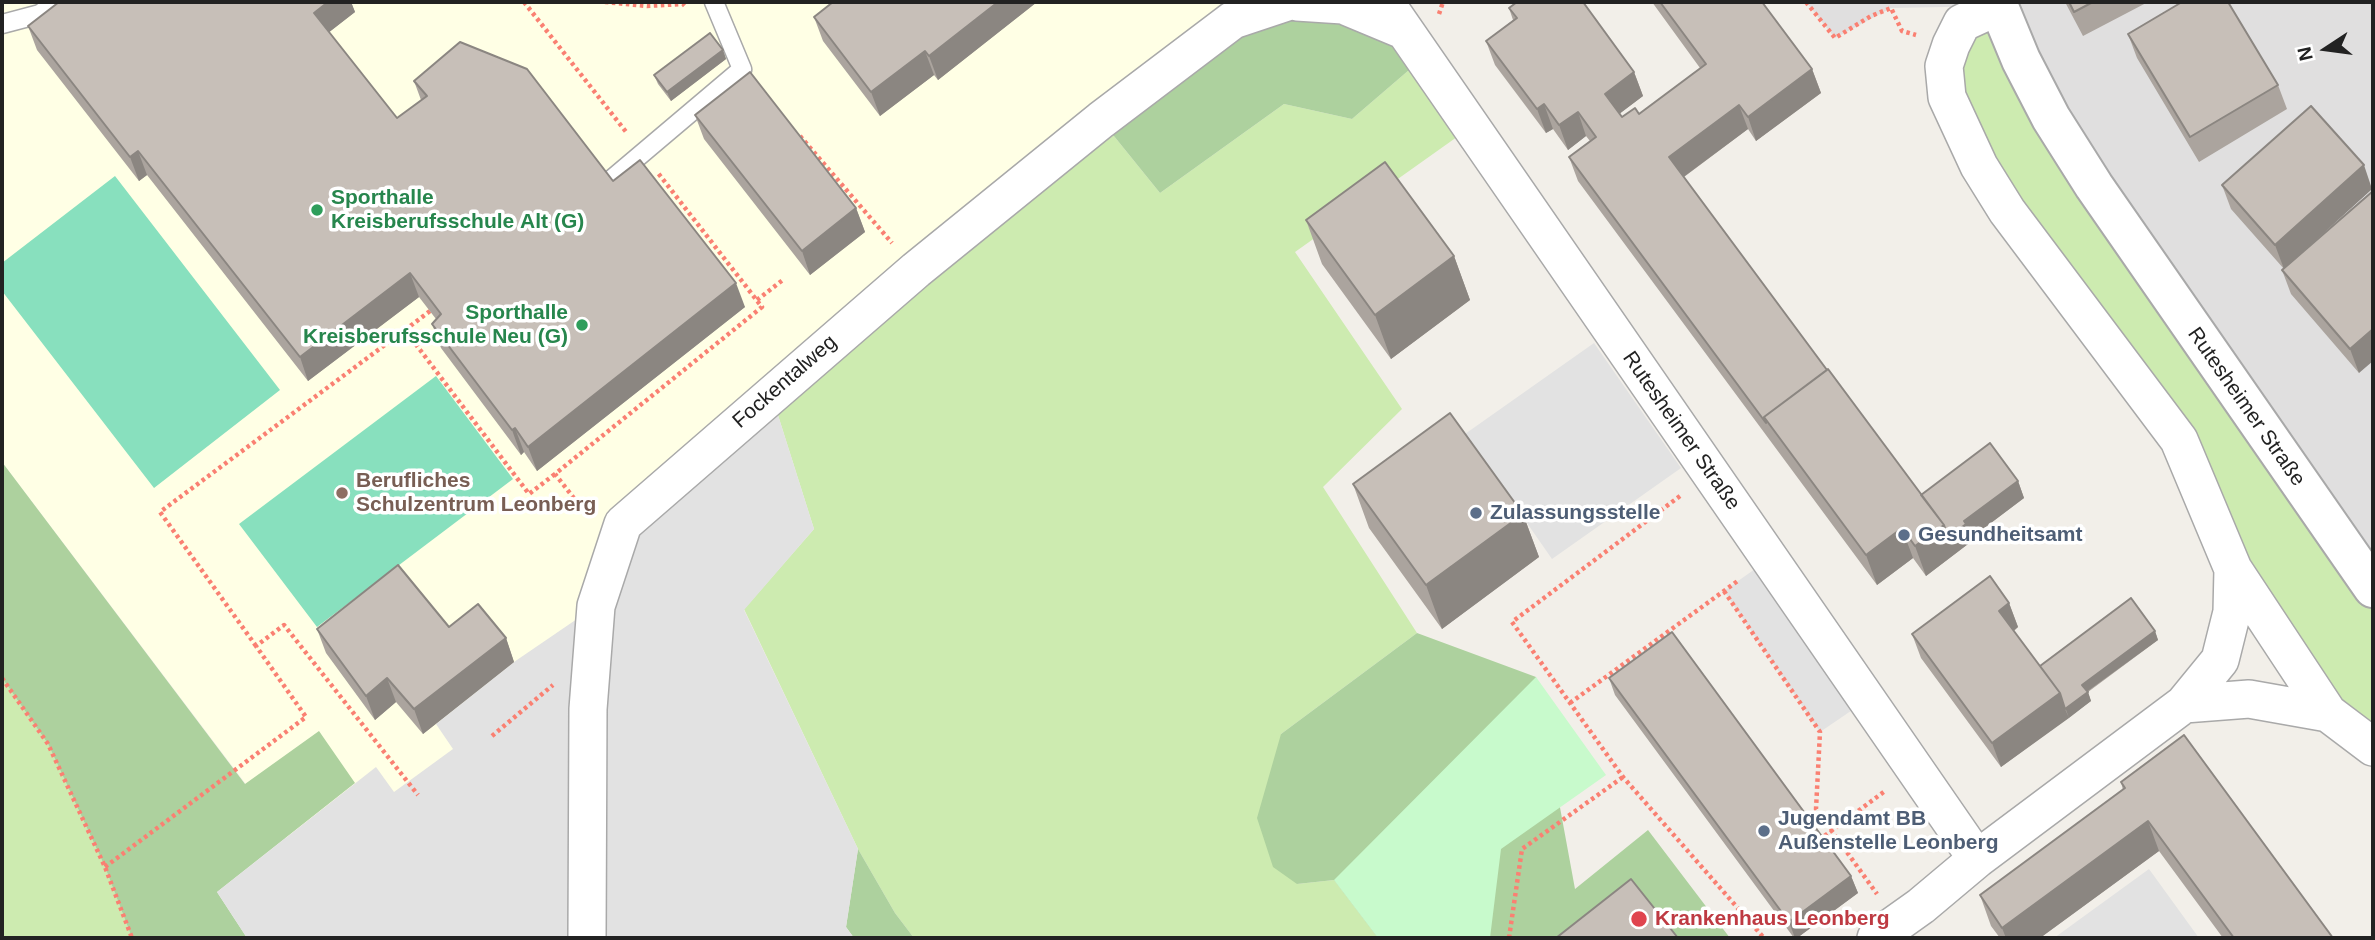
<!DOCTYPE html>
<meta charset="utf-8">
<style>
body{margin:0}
#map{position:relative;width:2375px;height:940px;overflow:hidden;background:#f2efe9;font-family:Helvetica,sans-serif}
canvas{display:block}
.frame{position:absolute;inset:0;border:4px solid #222;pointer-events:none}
.north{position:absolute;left:2291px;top:14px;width:70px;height:70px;-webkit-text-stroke:5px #fff;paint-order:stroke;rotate:257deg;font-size:19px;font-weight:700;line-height:28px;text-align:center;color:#222}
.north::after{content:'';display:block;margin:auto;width:24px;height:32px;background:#222;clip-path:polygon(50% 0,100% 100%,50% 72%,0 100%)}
</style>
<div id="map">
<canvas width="2375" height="940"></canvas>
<div class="frame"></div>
<div class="north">N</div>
</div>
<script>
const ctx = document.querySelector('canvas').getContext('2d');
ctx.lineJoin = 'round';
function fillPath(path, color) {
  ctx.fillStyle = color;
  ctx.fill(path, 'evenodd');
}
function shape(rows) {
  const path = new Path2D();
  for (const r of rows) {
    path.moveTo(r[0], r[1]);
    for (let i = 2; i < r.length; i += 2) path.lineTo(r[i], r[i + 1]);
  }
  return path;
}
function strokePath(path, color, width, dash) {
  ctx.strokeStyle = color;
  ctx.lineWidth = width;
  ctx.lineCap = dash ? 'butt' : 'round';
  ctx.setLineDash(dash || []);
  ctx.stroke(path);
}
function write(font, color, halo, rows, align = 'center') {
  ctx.font = font + ' Helvetica,sans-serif';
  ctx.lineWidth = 7;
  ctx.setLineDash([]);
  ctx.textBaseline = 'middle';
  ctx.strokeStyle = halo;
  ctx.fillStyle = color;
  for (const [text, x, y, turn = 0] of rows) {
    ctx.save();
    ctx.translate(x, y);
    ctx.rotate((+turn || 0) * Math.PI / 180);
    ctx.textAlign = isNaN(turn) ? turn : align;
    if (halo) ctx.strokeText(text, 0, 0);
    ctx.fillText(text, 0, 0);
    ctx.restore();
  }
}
const residential = shape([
 [1806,2,2373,2,2373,588,1999,6,1891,8,1835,38]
]);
const education = shape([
 [2,2,1287,2,771,393,596,606,854,938,247,938,286,837,2,462]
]);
const grass = shape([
 [1999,6,2373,588,2373,747,2328,713,2179,440,1979,166,1951,45],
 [1423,58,1471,127,1295,252,1402,409,1323,487,1417,633,1281,734,1297,884,1334,880,1378,938,914,938,895,913,858,849,744,609,814,529,771,393,1101,120,1160,193,1284,104,1352,119],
 [2,678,48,744,105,867,132,938,2,938]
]);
const forest = shape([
 [1287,2,1423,58,1352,119,1284,104,1160,193,1101,120],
 [2,462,245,784,319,731,355,783,217,892,247,938,132,938,105,867,48,744,2,678],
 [1417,633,1536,677,1575,889,1648,830,1730,938,1378,938,1334,880,1297,884,1273,867,1257,818,1281,734],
 [858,849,895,913,914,938,854,938,846,927]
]);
const park = shape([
 [1536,677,1606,775,1501,849,1490,938,1378,938,1334,880]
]);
const pitch = shape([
 [115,176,280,390,154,488,2,291,2,263],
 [436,376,513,479,317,627,239,524]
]);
const parking = shape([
 [1594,343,1681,468,1552,559,1465,434],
 [771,393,814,529,744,610,858,849,846,927,854,938,247,938,217,892,376,767,394,792,453,749,436,724,514,662,596,606,623,524],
 [1769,559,1867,700,1820,732,1724,591],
 [2149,869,2199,938,2054,938]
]);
const path = shape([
 [524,2,627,133],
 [605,2,647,6,683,4,685,6],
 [1806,2,1835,38,1871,16,1891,8,1902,31,1916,35],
 [1439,14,1443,2],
 [800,136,892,243],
 [757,300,784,279],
 [430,311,405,330,529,494,555,474],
 [1680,496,1512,622,1623,777,1764,938],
 [587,515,555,474,762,307,658,173],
 [1724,591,1820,732,1816,809,1877,894],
 [256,646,160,512,405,330],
 [2,678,48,744,105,867,132,938],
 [1570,703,1739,580],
 [492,736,553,685],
 [1819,840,1885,791],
 [105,867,306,717,256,646,284,625,418,795],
 [1509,938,1522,849,1623,777]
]);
const service = shape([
 [2,24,40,14,56,2],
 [606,184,742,69,714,2]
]);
const minor = shape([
 [1297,2,1343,5,1403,30],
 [1385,2,1977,859],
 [1999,6,1962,23,1951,45,1944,66,1947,97,1979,166,2007,211,2179,440,2233,569,2328,713,2373,747],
 [2184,704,2249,699,2328,713],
 [587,938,588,709,596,606,623,524,916,270,1101,120,1233,20,1287,2],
 [1876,938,1921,906,1977,859,2184,704,2220,660,2232,612,2233,569]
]);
const tertiary = shape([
 [1997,2,2021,60,2051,118,2094,186,2373,588]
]);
const wall = shape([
 [59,2,351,2,355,12,329,32,397,118,421,100,414,81,613,181,745,307,537,471,524,452,521,455,441,348,432,324,436,319,419,297,308,381,147,175,139,181,37,50,28,26],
 [833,2,1037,2,938,80,934,75,880,116,823,41,814,17],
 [1652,2,1762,2,1812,69,1821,93,1756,141,1748,129,1684,177,1827,370,1921,495,2018,481,2024,498,1971,538,1972,541,1926,576,1913,558,1877,585,1578,181,1569,157,1590,141,1586,136,1568,150,1553,129,1546,133,1495,65,1486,41,1513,20,1509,8,1634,72,1643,96,1620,113,1622,117,1639,114,1700,68],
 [2065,2,2148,2,2083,36],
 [2128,34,2278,85,2287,109,2199,162,2137,58],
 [723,50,726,59,671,101,658,84,654,75],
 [695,115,856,208,865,232,810,275,704,139],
 [2222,185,2372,189,2288,265,2373,191,2359,373,2291,294,2282,270,2284,269,2231,209],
 [1306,220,1454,256,1470,300,1391,359,1322,264],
 [1353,484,1523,514,1539,557,1442,629,1369,528],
 [2009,603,2018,627,2014,631,2040,666,2155,631,2158,640,2088,692,2091,701,2001,767,1921,658,1912,634],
 [449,627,506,638,514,662,423,734,396,702,375,720,326,653,317,629],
 [1609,678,1851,876,1858,893,1797,938,1794,938,1615,695],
 [2121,782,2333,938,2223,938,2159,851,2040,938,2000,938,1991,926,1980,895,2123,790]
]);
const shadedWall = shape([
 [328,2,351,2,355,12,323,37,314,13],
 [998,2,1037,2,938,80,929,56],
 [723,50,726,59,671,101,667,92],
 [925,51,934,75,880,116,871,92],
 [1812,69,1821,93,1756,141,1748,117],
 [1634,72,1643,96,1614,118,1605,94],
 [1544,104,1553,129,1546,133,1537,109],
 [1739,105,1748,129,1678,181,1669,157],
 [1578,112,1586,136,1568,150,1559,125],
 [138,151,147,175,139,181,130,157],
 [2364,165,2372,189,2284,269,2275,245],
 [856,208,865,232,810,275,802,251],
 [1454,256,1470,300,1391,359,1375,315],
 [410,273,419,297,308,381,300,357],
 [736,283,745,307,537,471,528,447],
 [2373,329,2373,361,2359,373,2350,349],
 [515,428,524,452,521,455,512,430],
 [2018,481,2024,498,1971,538,1972,541,1926,576,1915,546,1944,525,1964,521],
 [1523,514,1539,557,1442,629,1426,585],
 [1902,528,1913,558,1877,585,1866,555],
 [2009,603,2018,627,2008,635,1999,611],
 [2155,631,2158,640,2085,693,2082,685],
 [506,638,514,662,423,734,414,709],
 [387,678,396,702,375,720,366,696],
 [2088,692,2091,701,2069,718,2065,709],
 [2060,693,2069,718,2001,767,1992,743],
 [2148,821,2159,851,2040,938,2006,938,2002,928],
 [1851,876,1858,893,1797,938,1795,938,1789,922]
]);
const building = shape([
 [59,2,328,2,314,13,397,118,427,96,414,81,460,42,527,69,613,181,640,160,736,283,528,447,515,428,512,430,432,324,441,314,410,273,300,357,138,151,130,157,28,26,59,2],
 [833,2,998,2,929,56,925,51,871,92,814,17,833,2],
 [1517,2,1583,2,1634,72,1605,94,1622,117,1635,108,1639,114,1706,64,1660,2,1762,2,1812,69,1748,117,1739,105,1669,157,1827,370,1764,417,1766,423,1569,157,1596,137,1578,112,1559,125,1544,104,1537,109,1486,41,1517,18,1509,8,1517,2],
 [2069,2,2093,2,2074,12,2069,2],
 [2182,2,2228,2,2278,85,2190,137,2128,34,2182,2],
 [710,33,723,50,667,92,654,75,710,33],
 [750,72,856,208,802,251,695,115,750,72],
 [2311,106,2364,165,2275,245,2222,185,2311,106],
 [1385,162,1454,256,1375,315,1306,220,1385,162],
 [2373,191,2373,329,2350,349,2282,270,2373,191],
 [1828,369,1944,525,1915,546,1902,528,1866,555,1764,417,1828,369],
 [1450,413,1523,514,1426,585,1353,484,1450,413],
 [1990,443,2018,481,1964,521,1966,524,1948,538,1944,525,1921,495,1990,443],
 [398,565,449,627,478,604,506,638,414,709,387,678,366,696,317,629,398,565],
 [1990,576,2009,603,1999,611,2060,693,1992,743,1912,634,1990,576],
 [2131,598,2155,631,2082,685,2088,692,2065,709,2060,693,2040,666,2131,598],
 [1672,632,1851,876,1789,922,1609,678,1672,632],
 [2184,735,2333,938,2234,938,2148,821,2002,928,1980,895,2125,788,2121,782,2184,735],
 [1631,879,1678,938,1556,938,1631,879]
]);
const markers = [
 [317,210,7,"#2e9e5b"],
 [582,325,7,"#2e9e5b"],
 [342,493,7,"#8d6e63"],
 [1476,513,7,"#5c6f8a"],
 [1904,535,7,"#5c6f8a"],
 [1764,831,7,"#5c6f8a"],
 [1639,919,9,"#e0444e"]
];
const leisureNames = [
 ["Sporthalle",331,198],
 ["Kreisberufsschule Alt (G)",331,222],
 ["Sporthalle",568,313,"right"],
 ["Kreisberufsschule Neu (G)",568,337,"right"]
];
const streetNames = [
 ["Fockentalweg",785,382,-41],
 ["Rutesheimer Straße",2246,407,55],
 ["Rutesheimer Straße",1681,431,55]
];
const educationNames = [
 ["Berufliches",356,481],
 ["Schulzentrum Leonberg",356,505]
];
const serviceNames = [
 ["Zulassungsstelle",1490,513],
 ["Gesundheitsamt",1918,535],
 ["Jugendamt BB",1778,819],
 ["Außenstelle Leonberg",1778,843]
];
const healthNames = [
 ["Krankenhaus Leonberg",1655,919]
];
fillPath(residential, '#e0dfdf');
fillPath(education, '#ffffe5');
fillPath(grass, '#cdebb0');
fillPath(forest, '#add19e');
fillPath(park, '#c8facc');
fillPath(pitch, '#88e0be');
fillPath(parking, '#e2e2e2');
strokePath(service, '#a9a9a9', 21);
strokePath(minor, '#a9a9a9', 40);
strokePath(tertiary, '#a9a9a9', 42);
strokePath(path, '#fa8072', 4.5, [3.5, 3.5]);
strokePath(service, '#fff', 18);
strokePath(minor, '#fff', 37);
strokePath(tertiary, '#fff', 38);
fillPath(wall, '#aba49e');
fillPath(shadedWall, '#8b8681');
fillPath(building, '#c7bfb8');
strokePath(building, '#8b8681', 2);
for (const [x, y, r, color] of markers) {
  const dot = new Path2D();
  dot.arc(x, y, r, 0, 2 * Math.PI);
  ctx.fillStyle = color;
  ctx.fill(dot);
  strokePath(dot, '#fff', 2.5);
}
write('bold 21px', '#27864d', '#fff', leisureNames, 'left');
write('21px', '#222', '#fff', streetNames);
write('bold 21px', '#785e54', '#fff', educationNames, 'left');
write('bold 21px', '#4e5e75', '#fff', serviceNames, 'left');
write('bold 21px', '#be3a42', '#fff', healthNames, 'left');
</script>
